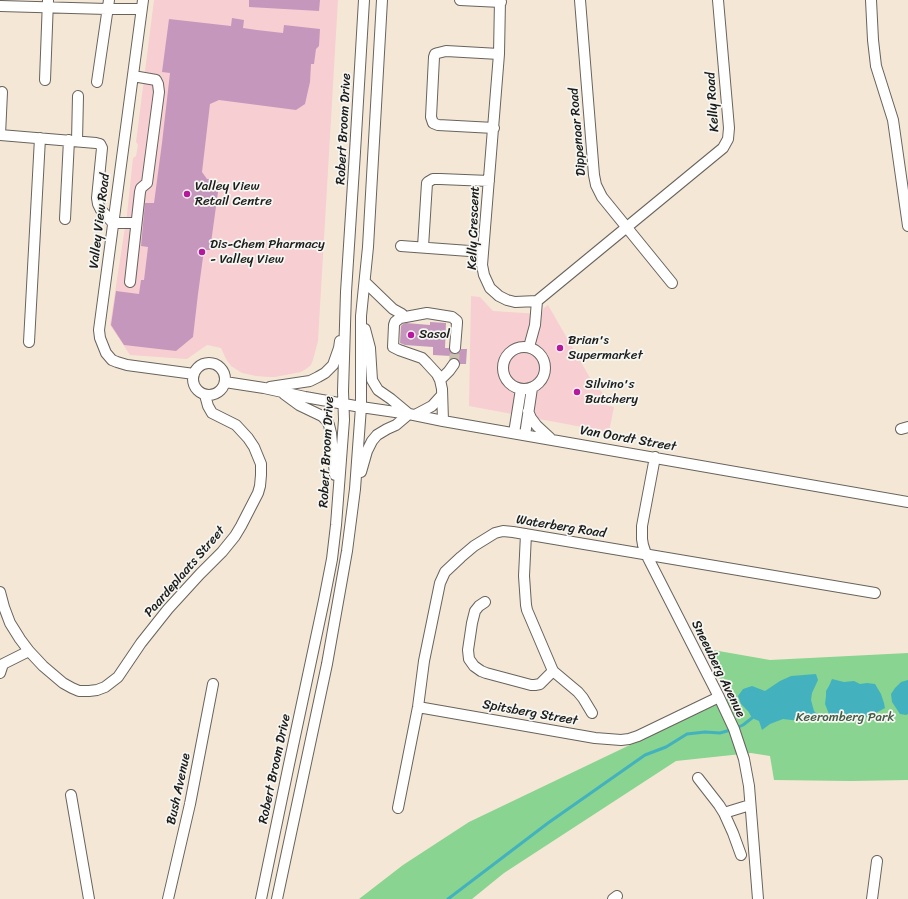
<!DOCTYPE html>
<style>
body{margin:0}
canvas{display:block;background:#f4e7d5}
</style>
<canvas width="908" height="899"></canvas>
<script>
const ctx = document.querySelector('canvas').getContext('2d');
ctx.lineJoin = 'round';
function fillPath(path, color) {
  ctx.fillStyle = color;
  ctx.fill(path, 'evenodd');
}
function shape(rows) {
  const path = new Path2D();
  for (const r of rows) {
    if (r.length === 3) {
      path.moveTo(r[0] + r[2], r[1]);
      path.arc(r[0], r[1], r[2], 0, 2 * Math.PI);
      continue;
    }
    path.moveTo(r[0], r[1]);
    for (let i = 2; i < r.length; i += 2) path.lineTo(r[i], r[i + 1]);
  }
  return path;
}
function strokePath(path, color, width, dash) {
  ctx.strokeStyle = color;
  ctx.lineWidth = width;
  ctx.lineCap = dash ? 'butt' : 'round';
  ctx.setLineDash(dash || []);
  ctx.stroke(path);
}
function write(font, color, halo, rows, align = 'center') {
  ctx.font = font + ' Sriracha,sans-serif';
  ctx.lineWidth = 3.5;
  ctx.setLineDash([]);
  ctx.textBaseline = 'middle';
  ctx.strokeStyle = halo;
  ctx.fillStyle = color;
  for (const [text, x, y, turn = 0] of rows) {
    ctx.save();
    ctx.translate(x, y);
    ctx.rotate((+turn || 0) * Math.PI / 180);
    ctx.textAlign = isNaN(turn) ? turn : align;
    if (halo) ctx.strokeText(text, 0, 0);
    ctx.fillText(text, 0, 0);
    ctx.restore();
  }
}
const built = shape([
 [154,0,338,0,318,341,313,360,311,365,306,369,301,372,275,377,268,377,256,376,242,373,231,366,226,359,221,348,207,345,187,359,130,355,110,325,127,214,133,158,136,156,138,145,136,142],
 [471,296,480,297,493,311,541,314,544,308,548,305,597,390,600,390,604,395,602,404,614,407,609,432,469,406]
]);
const green = shape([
 [713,650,770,660,908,653,908,780,851,781,774,780,770,756,751,753,676,761,504,873,472,899,359,899,403,865,469,822,728,698,716,671]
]);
const water = shape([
 [816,674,818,680,812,693,811,700,814,711,818,715,812,719,800,721,783,719,770,724,762,730,759,721,752,718,748,711,741,704,738,696,743,689,752,686,765,691,780,681,791,676],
 [832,679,844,682,854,681,860,684,867,683,875,684,881,694,884,703,885,708,874,714,866,717,859,716,849,720,829,714,825,704,826,696,826,691,829,686],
 [908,680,908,714,906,715,900,714,892,702,891,694,895,688,901,682]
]);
const stream = shape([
 [448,899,548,823,645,755,666,747,687,734,705,732,720,733,734,729,743,725,752,718]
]);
const building = shape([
 [249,0,320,0,319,11,249,7],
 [232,18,244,20,243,28,257,30,283,33,284,25,320,29,319,46,316,49,314,64,311,64,310,82,305,104,296,110,219,100,210,104,202,172,207,179,213,179,219,183,219,185,210,250,204,250,198,294,193,337,176,351,124,345,111,325,116,291,139,294,141,280,144,280,148,247,141,246,145,203,154,203,162,143,170,73,162,72,169,19,231,26],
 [430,322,446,323,445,348,449,348,451,353,455,354,460,352,461,349,467,349,466,364,460,364,458,359,454,358,451,358,451,356,433,355,433,347,405,345,400,343,401,326,403,324,406,323,430,325]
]);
const minorTunnel = shape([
 [454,364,455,348]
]);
const minor = shape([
 [143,0,99,330,100,338,106,353,112,360,117,362,127,365,194,374],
 [460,0,501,2],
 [500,0,499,54,482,265,484,275,490,288,499,296,507,300,515,302,537,301,723,148,728,139,729,128,718,0],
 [580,0,594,175,596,185,602,197,672,283],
 [871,0,873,40,876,66,893,120,908,226],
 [0,6,107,9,141,9],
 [45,80,48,0],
 [97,82,109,0],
 [494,128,438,125,433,123,431,117,434,57,435,54,438,53,446,51,499,54],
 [0,135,96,143,100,144,102,148,97,198,98,204,101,210,113,223,136,223],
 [0,135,2,92],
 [77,141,78,96],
 [65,219,69,140],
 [401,246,483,252],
 [423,247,427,183,428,182,433,179,440,179,489,181],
 [130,282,140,192,141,188,147,183,159,92,158,84,156,80,133,76],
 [365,282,393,309,402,314,400,318,395,322,394,325,393,347,399,350,422,358,426,362,437,374,440,380,442,389,443,421],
 [400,318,427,313,452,317,457,321,457,323,455,348],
 [29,342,40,138],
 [524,368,21],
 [529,347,535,325,537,301],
 [209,379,16],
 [440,380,449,371,454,364],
 [225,382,264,388,305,397,361,407,409,414,443,421,908,502],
 [270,387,310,381,318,377,325,373,333,365,339,348,340,341],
 [284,394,299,405,322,416,327,421,329,425,331,433,335,475],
 [528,411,531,418,537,426,550,438],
 [415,415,432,406,442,395],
 [901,429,908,427],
 [514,433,521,389],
 [525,435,532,388],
 [655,457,642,526,642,539,643,545,646,554,719,697,734,729,744,759,749,786,758,899],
 [361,472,367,451,372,441,377,435,387,429,396,425,409,414,391,399,378,390,372,380,370,348,365,329],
 [526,534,524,576,526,605,527,610,553,671,578,692,583,698,592,713],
 [0,592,4,607,10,623,20,639,29,651,43,666,63,683,72,688,79,691,89,691,97,690,105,687,118,677,141,643,168,609,200,574,222,552,235,536,241,526,258,493,260,486,261,475,261,464,254,447,248,438,236,425,212,413,208,406,205,395],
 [485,602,479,606,475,611,472,623,468,650,469,659,474,666,481,671,486,673,531,685,535,685,540,684,553,671],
 [0,673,3,664,29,651],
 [418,707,595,738,621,740,629,739,638,736,719,697],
 [698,778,719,805,724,813,733,833,741,855],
 [71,795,89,899],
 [398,808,418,707,424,661,440,583,445,572,461,557,474,546,495,533,503,531,513,532,875,593],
 [724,813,750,805],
 [168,899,190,804,213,684],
 [261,899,288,769,324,600,332,559,336,525,344,420,343,391,346,292,355,152,364,0],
 [277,899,327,664,347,551,355,489,361,407,361,316,368,247,382,0],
 [613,899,617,896],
 [872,899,877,861]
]);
const markers = [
 [187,194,4,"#b5179e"],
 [202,252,4,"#b5179e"],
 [411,335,4,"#b5179e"],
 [560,348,4,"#b5179e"],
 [577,392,4,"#b5179e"]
];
const streetNames = [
 ["Kelly Road",713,102,-94],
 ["Robert Broom Drive",344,129,-87],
 ["Dippenaar Road",578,132,-95],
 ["Valley View Road",100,221,-83],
 ["Kelly Crescent",474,228,-88],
 ["Van Oordt Street",628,439,10],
 ["Robert Broom Drive",327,452,-87],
 ["Waterberg Road",561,527,9],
 ["Paardeplaats Street",185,572,-49],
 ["Sneeuberg Avenue",718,669,64],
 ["Spitsberg Street",530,713,10],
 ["Robert Broom Drive",275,769,-78],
 ["Bush Avenue",179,789,-78]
];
const poiNames = [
 ["Valley View",195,187],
 ["Retail Centre",195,202],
 ["Dis-Chem Pharmacy",210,245],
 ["- Valley View",210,260],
 ["Sasol",419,335],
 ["Brian's",568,341],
 ["Supermarket",568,356],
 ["Silvino's",585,385],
 ["Butchery",585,400]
];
const parkNames = [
 ["Keeromberg Park",845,718]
];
fillPath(built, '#f7cfd2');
fillPath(green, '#89d490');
fillPath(water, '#43b2be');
strokePath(stream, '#43b2be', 3);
fillPath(building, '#c697bd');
strokePath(minorTunnel, '#c9beb0', 10, [10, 5]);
strokePath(minor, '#68635d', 12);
strokePath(minor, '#fff', 10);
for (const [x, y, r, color] of markers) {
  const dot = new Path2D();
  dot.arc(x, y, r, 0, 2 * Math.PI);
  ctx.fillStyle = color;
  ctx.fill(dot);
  strokePath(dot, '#f6f6f2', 1.5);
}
write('13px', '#1c1c1c', '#f6f6f2', streetNames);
write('13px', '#1c1c1c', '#f6f6f2', poiNames, 'left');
write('13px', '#425c45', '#f6f6f2', parkNames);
</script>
